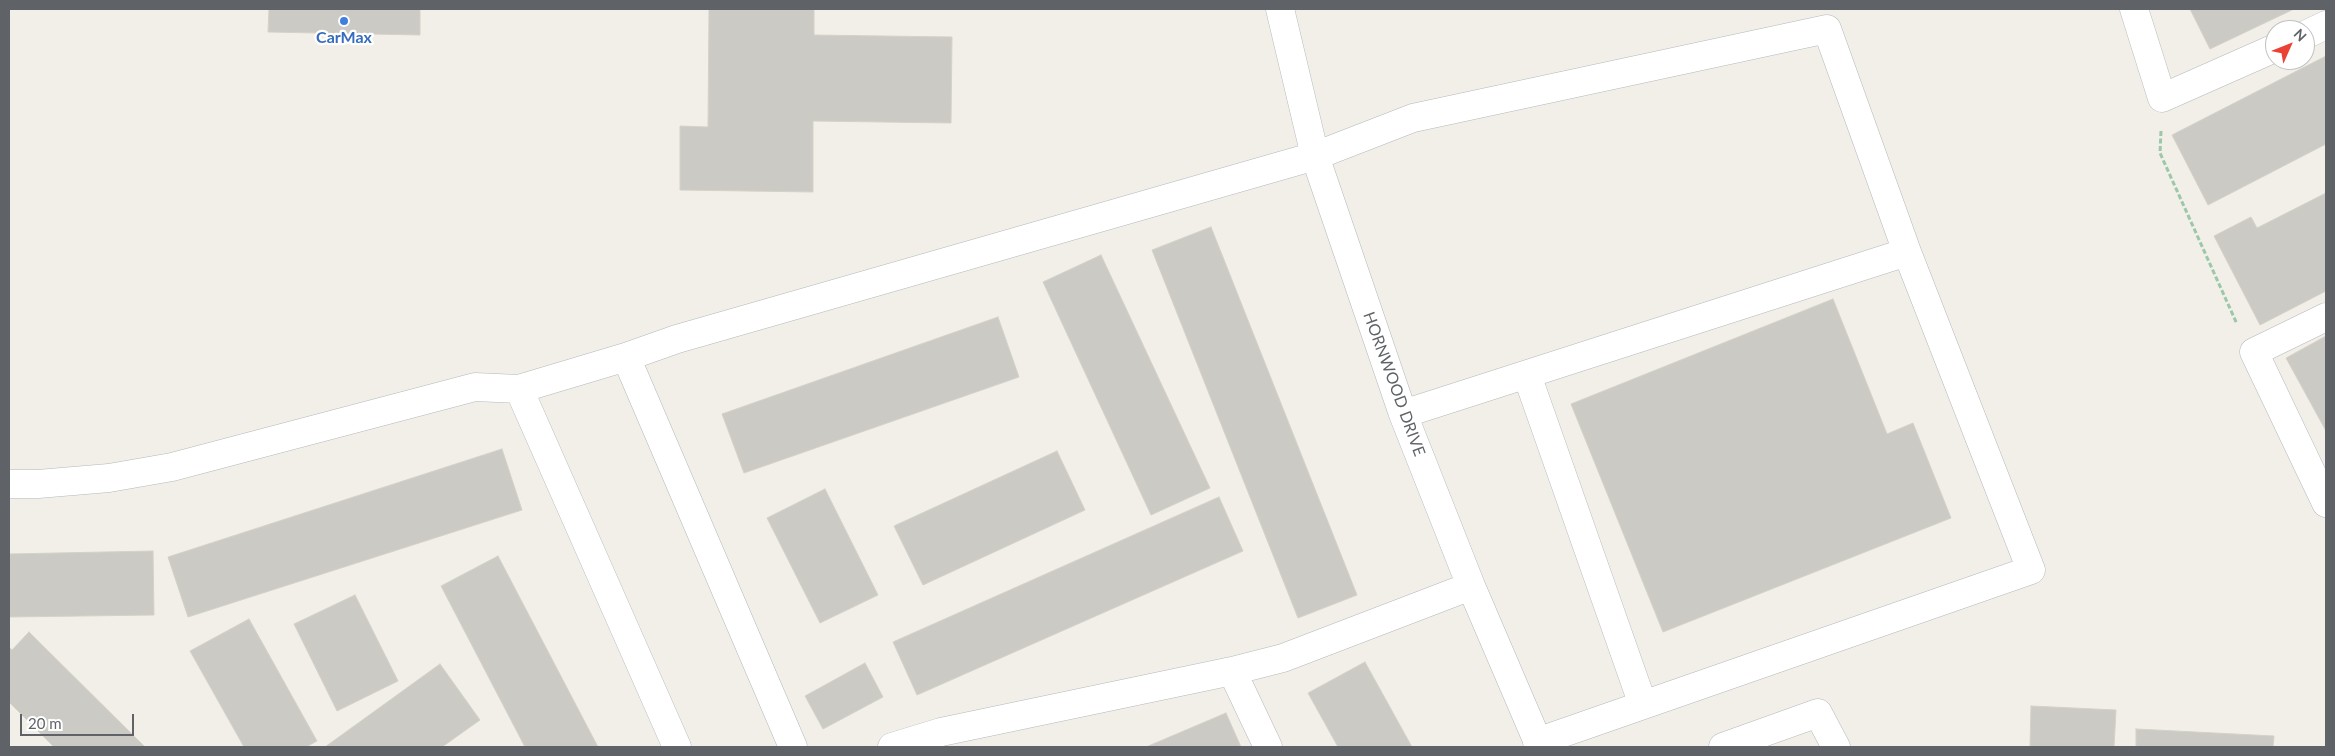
<!DOCTYPE html>
<style>
body{margin:0}
#map{position:relative;width:2335px;height:756px;overflow:hidden;background:#f1efe8;font-family:Lato,sans-serif}
canvas{display:block}
.frame{position:absolute;inset:0;border:10px solid #5f6368;pointer-events:none}
.north{position:absolute;left:2265px;top:20px;width:50px;height:50px;box-sizing:border-box;background:#fff;border:1px solid #bfc1c3;border-radius:50%;rotate:46deg;font-size:14px;font-weight:700;line-height:20px;text-align:center;color:#5f6368}
.north::after{content:'';display:block;margin:auto;width:18px;height:22px;background:#ea4335;clip-path:polygon(50% 0,100% 100%,50% 72%,0 100%)}
.scale{position:absolute;left:20px;top:714px;width:114px;height:22px;box-sizing:border-box;border:2px solid #5f6368;border-top:0;padding-left:6px;font-size:15px;line-height:18px;white-space:nowrap;color:#5f6368;-webkit-text-stroke:4px #fff;paint-order:stroke}
</style>
<div id="map">
<canvas width="2335" height="756"></canvas>
<div class="frame"></div>
<div class="north">N</div>
<div class="scale">20 m</div>
</div>
<script>
const ctx = document.querySelector('canvas').getContext('2d');
ctx.lineJoin = 'round';
function fillPath(path, color) {
  ctx.fillStyle = color;
  ctx.fill(path, 'evenodd');
}
function shape(rows) {
  const path = new Path2D();
  for (const r of rows) {
    path.moveTo(r[0], r[1]);
    for (let i = 2; i < r.length; i += 2) path.lineTo(r[i], r[i + 1]);
  }
  return path;
}
function strokePath(path, color, width, dash) {
  ctx.strokeStyle = color;
  ctx.lineWidth = width;
  ctx.lineCap = dash ? 'butt' : 'round';
  ctx.setLineDash(dash || []);
  ctx.stroke(path);
}
function write(font, color, halo, rows, align = 'center') {
  ctx.font = font + ' Lato,sans-serif';
  ctx.lineWidth = 4.5;
  ctx.setLineDash([]);
  ctx.textBaseline = 'middle';
  ctx.strokeStyle = halo;
  ctx.fillStyle = color;
  for (const [text, x, y, turn = 0] of rows) {
    ctx.save();
    ctx.translate(x, y);
    ctx.rotate((+turn || 0) * Math.PI / 180);
    ctx.textAlign = isNaN(turn) ? turn : align;
    if (halo) ctx.strokeText(text, 0, 0);
    ctx.fillText(text, 0, 0);
    ctx.restore();
  }
}
const building = shape([
 [269,9,420,9,420,35,268,32,269,9],
 [709,9,814,9,814,35,952,37,951,123,813,121,813,192,680,190,680,126,708,127,709,9],
 [2190,9,2294,9,2210,49,2190,9],
 [2326,56,2326,144,2208,205,2172,135,2326,56],
 [2326,193,2326,291,2260,325,2214,236,2251,217,2257,228,2326,193],
 [1211,227,1357,595,1298,618,1152,250,1211,227],
 [1101,255,1210,488,1151,515,1043,282,1101,255],
 [1833,299,1887,434,1913,423,1951,518,1663,632,1571,404,1833,299],
 [998,317,1019,377,744,473,722,414,998,317],
 [2326,336,2326,431,2286,358,2326,336],
 [502,449,522,510,188,617,168,557,502,449],
 [1057,451,1085,510,923,585,894,526,1057,451],
 [825,489,878,595,820,623,767,518,825,489],
 [1219,497,1243,551,917,695,893,642,1219,497],
 [153,551,154,615,9,617,9,554,153,551],
 [498,556,598,747,525,747,441,586,498,556],
 [355,595,398,681,337,711,294,624,355,595],
 [249,619,317,741,306,747,244,747,190,651,249,619],
 [29,632,145,747,54,747,9,702,9,647,12,650,29,632],
 [1365,662,1412,747,1338,747,1308,693,1365,662],
 [865,663,883,697,823,729,805,696,865,663],
 [440,664,480,720,442,747,325,747,440,664],
 [2031,706,2116,710,2114,747,2030,747,2031,706],
 [1226,713,1241,747,1146,747,1226,713],
 [2136,729,2274,736,2273,747,2136,747,2136,729]
]);
const path = shape([
 [2161,131,2160,153,2237,324]
]);
const minor = shape([
 [1280,9,1315,156,1403,414,1471,586,1540,747],
 [2134,9,2162,98,2275,48],
 [2305,35,2326,25],
 [2326,317,2254,352,2326,503],
 [626,357,793,747],
 [1527,375,1643,705],
 [519,389,677,747],
 [1403,414,1907,252],
 [9,484,38,484,109,478,172,467,475,387,519,389,626,357,677,339,1315,156,1413,118,1827,29,1907,252,2031,570,1537,742],
 [1232,671,1268,747],
 [892,747,941,732,1232,671,1283,658,1471,586],
 [1723,747,1818,713,1836,747]
]);
const markers = [
 [344,21,5,"#3f7fe0"]
];
const shopNames = [
 ["CarMax",344,38]
];
const streetNames = [
 ["HORNWOOD DRIVE",1394,384,70]
];
fillPath(building, '#cccac5');
strokePath(building, '#d6d1c6', 1);
strokePath(minor, '#b5b8bc', 29);
strokePath(path, '#9cc7a9', 3, [5, 2.5]);
strokePath(minor, '#fff', 28);
for (const [x, y, r, color] of markers) {
  const dot = new Path2D();
  dot.arc(x, y, r, 0, 2 * Math.PI);
  ctx.fillStyle = color;
  ctx.fill(dot);
  strokePath(dot, '#fff', 2);
}
write('bold 16px', '#366cbe', '#fff', shopNames);
write('16px', '#5f6368', '#fff', streetNames);
</script>
